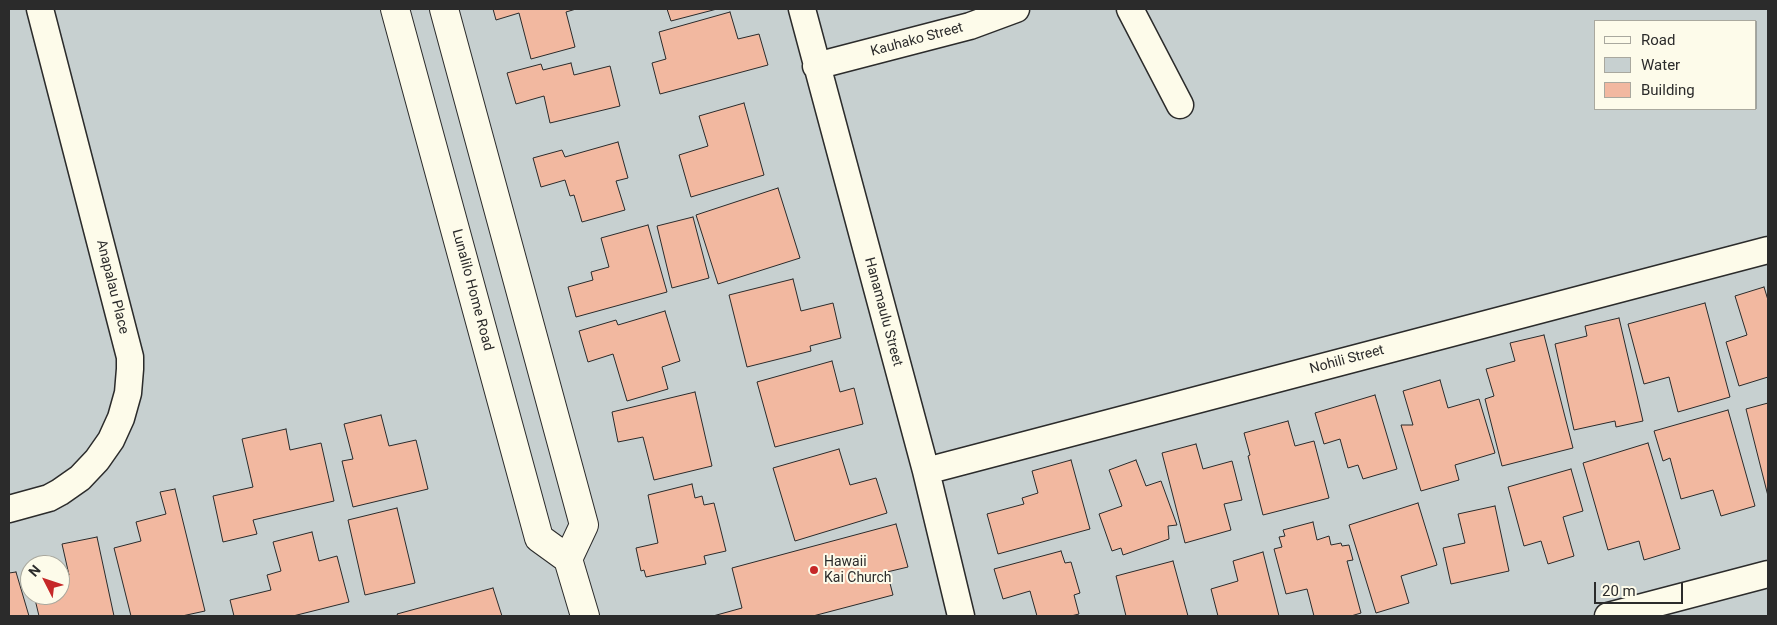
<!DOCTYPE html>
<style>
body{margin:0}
#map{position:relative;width:1777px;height:625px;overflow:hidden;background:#fdfbea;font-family:Roboto,sans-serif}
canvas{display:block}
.frame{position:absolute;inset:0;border:10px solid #2b2b2b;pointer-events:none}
.legend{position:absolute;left:1594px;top:20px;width:162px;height:90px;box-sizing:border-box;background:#fdfbea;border:1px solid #a9a89e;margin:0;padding:6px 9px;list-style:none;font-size:15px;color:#2b2b2b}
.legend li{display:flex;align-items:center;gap:10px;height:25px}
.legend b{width:25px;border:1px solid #a9a89e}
.north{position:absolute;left:20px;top:555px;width:50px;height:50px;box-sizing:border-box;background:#fdfbea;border:1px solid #a9a89e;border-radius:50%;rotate:311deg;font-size:14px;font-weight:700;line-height:20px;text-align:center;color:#2b2b2b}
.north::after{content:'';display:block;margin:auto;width:18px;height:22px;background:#c62828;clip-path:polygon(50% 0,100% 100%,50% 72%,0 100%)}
.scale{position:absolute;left:1594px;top:582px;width:89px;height:22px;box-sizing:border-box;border:2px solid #2b2b2b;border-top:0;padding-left:6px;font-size:15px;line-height:18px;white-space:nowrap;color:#2b2b2b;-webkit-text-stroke:4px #fdfbea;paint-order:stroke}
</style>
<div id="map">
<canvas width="1777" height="625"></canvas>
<div class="frame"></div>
<ul class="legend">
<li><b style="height:6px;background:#fdfbea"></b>Road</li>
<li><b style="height:14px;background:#c7d0d0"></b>Water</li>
<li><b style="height:14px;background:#f2b8a0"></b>Building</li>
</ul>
<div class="north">N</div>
<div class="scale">20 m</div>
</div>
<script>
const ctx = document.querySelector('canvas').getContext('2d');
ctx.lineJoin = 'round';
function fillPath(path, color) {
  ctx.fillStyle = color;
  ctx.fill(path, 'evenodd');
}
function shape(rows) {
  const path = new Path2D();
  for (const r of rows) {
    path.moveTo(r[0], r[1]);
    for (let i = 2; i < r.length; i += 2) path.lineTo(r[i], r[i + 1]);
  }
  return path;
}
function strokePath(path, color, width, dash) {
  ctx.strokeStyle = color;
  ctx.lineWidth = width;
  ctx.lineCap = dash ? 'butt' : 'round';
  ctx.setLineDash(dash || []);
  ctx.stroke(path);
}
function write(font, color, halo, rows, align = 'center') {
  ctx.font = font + ' Roboto,sans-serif';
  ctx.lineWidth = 4;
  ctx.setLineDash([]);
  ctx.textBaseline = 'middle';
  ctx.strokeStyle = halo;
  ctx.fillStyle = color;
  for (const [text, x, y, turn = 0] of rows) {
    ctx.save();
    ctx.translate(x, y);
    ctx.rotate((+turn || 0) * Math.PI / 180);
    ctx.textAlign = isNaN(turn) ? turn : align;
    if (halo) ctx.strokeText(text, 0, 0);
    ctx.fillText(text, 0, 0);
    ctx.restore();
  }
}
const water = shape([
 [9,9,1768,9,1768,616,9,616,9,9],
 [1596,21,1756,21,1756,109,1596,109,1596,21],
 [30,565,60,565,60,595,30,595,30,565]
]);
const building = shape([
 [493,9,576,9,566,12,575,47,531,59,519,13,496,20,493,9],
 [667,9,717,9,671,21,667,9],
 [730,12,738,39,759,34,768,65,660,94,652,63,666,59,659,32,730,12],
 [571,63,574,75,610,66,620,106,550,123,544,96,516,104,507,73,541,64,543,70,571,63],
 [744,103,764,175,691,197,679,155,708,146,699,116,744,103],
 [618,142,628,178,616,181,625,210,582,222,574,195,570,196,565,180,541,187,533,158,562,150,565,157,618,142],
 [778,188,800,258,718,284,696,215,778,188],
 [693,217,709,278,672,288,657,226,693,217],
 [648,225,667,292,576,317,568,287,593,280,591,272,609,267,601,238,648,225],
 [793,279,801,311,833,303,841,338,810,346,811,351,747,367,729,295,793,279],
 [1764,287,1768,300,1768,377,1739,386,1726,342,1747,335,1735,296,1764,287],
 [1705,303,1730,397,1678,412,1669,377,1644,384,1628,324,1705,303],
 [665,311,680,361,662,367,668,389,627,401,613,354,588,362,579,331,616,320,618,325,665,311],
 [1619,318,1643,421,1616,427,1615,421,1574,430,1555,344,1587,336,1585,326,1619,318],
 [1544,335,1573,448,1502,466,1485,399,1494,396,1486,369,1515,361,1510,343,1544,335],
 [832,361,840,392,854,388,863,424,775,447,757,382,832,361],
 [1440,380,1448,408,1479,399,1495,453,1455,465,1459,480,1421,491,1401,425,1413,425,1403,391,1440,380],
 [695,392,712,466,654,480,643,437,618,442,612,412,695,392],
 [1375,395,1397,469,1363,479,1358,465,1348,468,1340,439,1324,444,1315,413,1375,395],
 [1768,403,1768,496,1746,409,1768,403],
 [1728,410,1755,506,1721,516,1713,490,1681,499,1670,458,1663,461,1654,431,1728,410],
 [381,415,389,446,416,440,428,489,353,507,342,461,353,459,344,424,381,415],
 [1288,421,1295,446,1314,441,1329,498,1263,515,1248,456,1250,455,1244,433,1288,421],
 [286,429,290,450,321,443,334,501,253,520,257,534,223,542,213,496,253,487,242,439,286,429],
 [1648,443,1680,549,1644,560,1639,541,1608,550,1583,463,1648,443],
 [1196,444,1203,469,1232,461,1242,500,1224,504,1231,530,1185,543,1162,453,1196,444],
 [839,449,850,485,876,478,887,513,795,541,773,468,839,449],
 [1071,460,1090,529,998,554,987,514,1024,504,1022,498,1038,493,1032,471,1071,460],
 [1136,460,1146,486,1161,481,1177,525,1168,526,1169,539,1123,555,1121,548,1112,551,1099,514,1122,506,1109,470,1136,460],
 [1571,469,1583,511,1563,517,1574,556,1548,564,1541,541,1524,546,1508,487,1571,469],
 [692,484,695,498,702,496,704,505,714,503,726,551,704,556,706,564,646,577,644,570,641,571,636,548,658,543,648,495,692,484],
 [175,489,205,611,182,616,131,616,114,548,141,541,136,522,166,514,160,492,175,489],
 [1418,503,1437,565,1401,576,1409,603,1376,613,1349,525,1418,503],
 [1495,506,1509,571,1451,584,1443,548,1465,543,1458,514,1495,506],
 [397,508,415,583,365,595,348,520,397,508],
 [1313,522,1317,540,1329,536,1331,545,1341,543,1342,546,1349,545,1353,560,1347,561,1361,613,1351,616,1314,616,1307,589,1286,594,1274,549,1282,547,1279,537,1285,536,1283,530,1313,522],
 [896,524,908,567,887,572,893,595,813,616,713,616,742,608,732,568,896,524],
 [312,532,319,561,337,556,349,602,293,616,234,616,230,600,271,590,267,575,281,571,273,542,312,532],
 [97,537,114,616,39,616,34,595,60,595,60,577,69,575,62,544,97,537],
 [1061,551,1065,563,1071,562,1080,593,1074,595,1079,614,1071,616,1037,616,1030,591,1003,599,994,569,1061,551],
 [1263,552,1279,616,1218,616,1211,589,1238,581,1233,561,1263,552],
 [1173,561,1188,616,1126,616,1116,576,1173,561],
 [16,572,29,616,9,616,9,573,16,572],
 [493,588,502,616,398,616,397,614,493,588]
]);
const minor = shape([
 [802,9,926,471,961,616],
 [1130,9,1180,105],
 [816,66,970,26,1016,9],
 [926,471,1768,250],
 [9,509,49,498,60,492,80,478,97,460,111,440,121,418,128,393,130,369,130,357,40,9],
 [1608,616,1768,574]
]);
const secondary = shape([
 [395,9,539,538,568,559,585,616],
 [444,9,584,525,568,559]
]);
const markers = [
 [814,570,5,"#c62828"]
];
const streetNames = [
 ["Kauhako Street",917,40,-15],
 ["Anapalau Place",112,287,76],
 ["Lunalilo Home Road",472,290,75],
 ["Hanamaulu Street",883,312,75],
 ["Nohili Street",1347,360,-15]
];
const poiNames = [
 ["Hawaii",824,562],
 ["Kai Church",824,578]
];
fillPath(water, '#c7d0d0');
strokePath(water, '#74746e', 1);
fillPath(building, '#f2b8a0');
strokePath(building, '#2b2b2b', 1);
strokePath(minor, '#2b2b2b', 29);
strokePath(secondary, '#2b2b2b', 30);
strokePath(minor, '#fdfbea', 26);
strokePath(secondary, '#fdfbea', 28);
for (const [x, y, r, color] of markers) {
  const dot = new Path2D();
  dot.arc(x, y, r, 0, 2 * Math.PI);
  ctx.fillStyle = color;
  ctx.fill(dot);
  strokePath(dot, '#fdfbea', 2);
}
write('14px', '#2b2b2b', '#fdfbea', streetNames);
write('14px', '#2b2b2b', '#fdfbea', poiNames, 'left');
</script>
